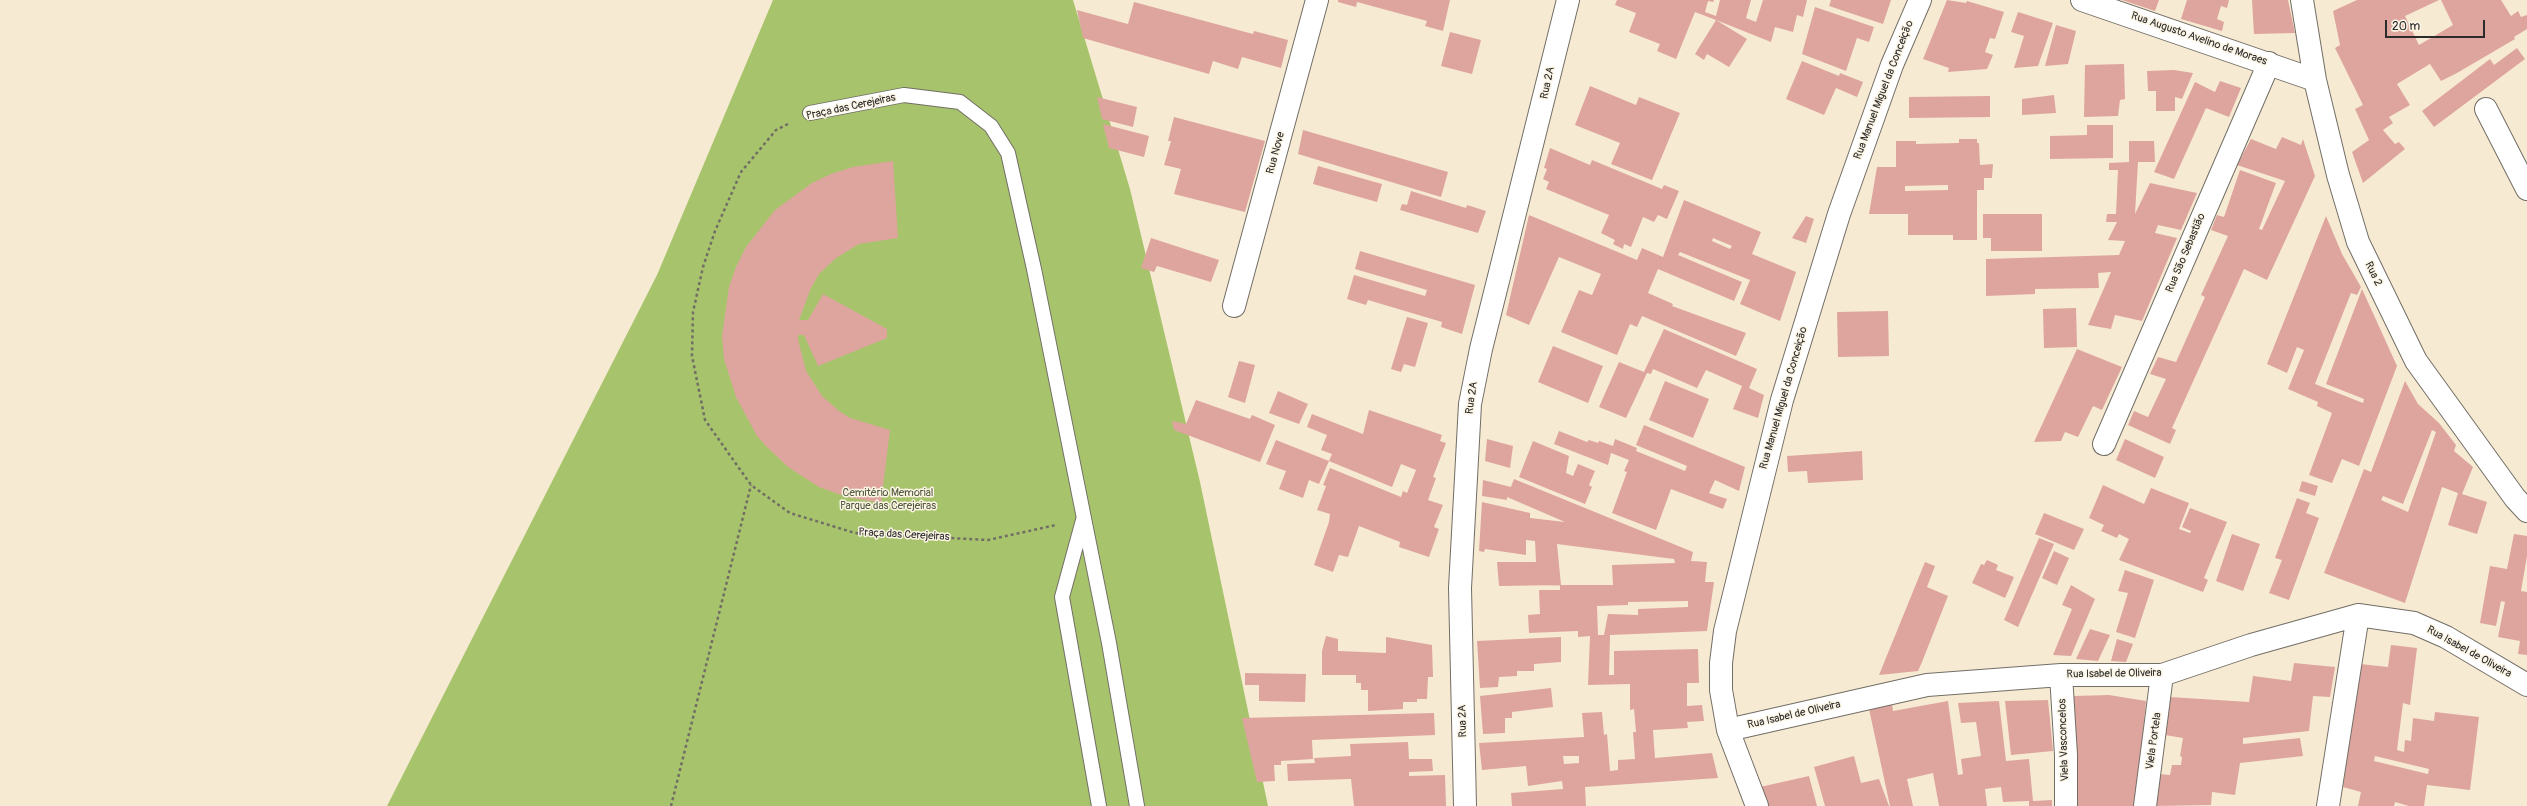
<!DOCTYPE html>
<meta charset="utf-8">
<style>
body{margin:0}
#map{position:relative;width:2527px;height:806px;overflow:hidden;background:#f7ead3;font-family:Pangolin,sans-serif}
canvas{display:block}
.scale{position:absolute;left:2385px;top:20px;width:100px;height:18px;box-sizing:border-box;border:2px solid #2b2b2b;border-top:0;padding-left:5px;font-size:12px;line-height:14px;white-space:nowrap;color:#2b2b2b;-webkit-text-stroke:3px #fcf5e5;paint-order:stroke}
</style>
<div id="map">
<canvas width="2527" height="806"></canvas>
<div class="scale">20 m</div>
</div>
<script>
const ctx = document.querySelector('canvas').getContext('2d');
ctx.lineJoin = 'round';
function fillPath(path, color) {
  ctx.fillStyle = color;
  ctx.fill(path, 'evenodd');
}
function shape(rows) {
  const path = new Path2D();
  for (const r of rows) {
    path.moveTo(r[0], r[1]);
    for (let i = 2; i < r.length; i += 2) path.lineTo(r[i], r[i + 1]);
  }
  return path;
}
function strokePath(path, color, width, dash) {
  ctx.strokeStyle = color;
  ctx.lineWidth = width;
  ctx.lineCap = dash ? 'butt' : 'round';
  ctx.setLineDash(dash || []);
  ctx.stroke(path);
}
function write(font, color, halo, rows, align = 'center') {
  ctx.font = font + ' Pangolin,sans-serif';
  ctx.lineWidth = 3;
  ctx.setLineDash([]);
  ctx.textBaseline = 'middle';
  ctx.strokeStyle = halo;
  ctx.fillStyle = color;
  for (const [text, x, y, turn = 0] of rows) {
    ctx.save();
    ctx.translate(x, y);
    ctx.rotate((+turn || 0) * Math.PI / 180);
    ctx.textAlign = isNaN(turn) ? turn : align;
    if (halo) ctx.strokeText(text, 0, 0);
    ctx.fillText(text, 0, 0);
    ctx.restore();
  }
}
const green = shape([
 [773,0,1073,0,1130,189,1200,482,1268,806,387,806,657,275]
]);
const building = shape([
 [1338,0,1450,0,1443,31,1425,26,1427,21,1357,2,1356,7,1338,2],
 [1617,0,1714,0,1713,2,1708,1,1705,12,1716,16,1720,0,1751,0,1746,18,1756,22,1763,0,1807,0,1803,17,1797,15,1793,32,1775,27,1771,42,1716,20,1747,39,1729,67,1707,54,1704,60,1695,54,1716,20,1695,12,1676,59,1657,51,1660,44,1629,32,1636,13,1615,5],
 [1831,0,1891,0,1883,24,1829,6],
 [1947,0,1966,3,1967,1,2004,12,1995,39,1990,38,1985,52,1993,55,1987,69,1948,72,1949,68,1923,59],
 [2122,0,2159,0,2155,11],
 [2187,0,2229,0,2227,8,2221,6,2217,19,2224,22,2222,31,2181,19],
 [2252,0,2288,0,2295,33,2254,34],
 [2357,0,2439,0,2405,16,2419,45,2453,25,2441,0,2501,0,2511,16,2518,11,2521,17,2527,15,2527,29,2514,37,2515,39,2457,73,2441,81,2430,64,2448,53,2397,84,2410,105,2389,117,2393,123,2383,130,2395,144,2399,142,2405,149,2363,183,2352,152,2369,140,2355,109,2363,105,2335,48,2340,45,2333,11],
 [1134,2,1253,34,1254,31,1288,40,1281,68,1242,57,1238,69,1213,61,1209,74,1083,38,1077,10,1128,24],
 [1815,7,1874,27,1869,42,1857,38,1846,71,1802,54],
 [2018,12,2053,23,2038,66,2014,68,2024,36,2011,32],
 [2056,25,2076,31,2068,64,2045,66],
 [1450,32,1481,40,1472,74,1441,66],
 [2517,48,2525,59,2434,127,2422,111,2490,59,2494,65],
 [1802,61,1839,76,1840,73,1863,82,1857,97,1836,88,1824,115,1786,99],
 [2124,64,2125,99,2120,100,2118,116,2084,117,2085,65],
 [2174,70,2193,73,2182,99,2175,97,2175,111,2156,111,2156,91,2148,91,2147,71],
 [2220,81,2241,88,2229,117,2206,108,2174,179,2154,172,2195,82,2215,92],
 [1590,86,1636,105,1639,97,1680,113,1652,180,1611,164,1620,143,1575,125],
 [2054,95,2056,113,2022,115,2022,99],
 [1990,96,1990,117,1909,118,1909,97],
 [1097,97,1137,107,1133,127,1102,119],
 [1174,117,1265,141,1245,212,1174,194,1181,169,1164,165,1171,141,1168,141],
 [1103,124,1149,136,1144,157,1109,148],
 [2087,125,2113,125,2113,158,2050,159,2050,136,2087,135],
 [1303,130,1448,172,1441,197,1298,154],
 [2282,137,2301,145,2303,139,2315,176,2267,280,2244,269,2172,428,2176,430,2170,444,2128,425,2134,411,2148,417,2166,379,2150,374,2158,357,2176,362,2205,297,2201,295,2228,236,2211,230,2217,215,2224,217,2240,170,2276,183,2259,229,2262,230,2285,181,2237,165,2251,139,2276,149],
 [1959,139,1977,139,1977,143,1979,143,1980,165,1993,164,1992,178,1984,178,1984,190,1977,190,1977,240,1953,240,1953,235,1908,235,1908,214,1869,214,1877,167,1896,167,1896,141,1916,141,1916,144,1959,143],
 [1948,185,1948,190,1905,191,1905,186],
 [2129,141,2154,141,2155,162,2138,162,2135,214,2150,183,2197,193,2181,230,2158,225,2155,233,2177,238,2142,321,2115,315,2111,329,2088,325,2111,272,2098,273,2099,288,2035,289,2035,294,1986,296,1986,259,2119,255,2125,241,2108,240,2117,222,2106,222,2107,214,2116,214,2118,170,2109,170,2109,163,2129,162],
 [1550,148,1590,165,1592,160,1662,189,1664,185,1679,191,1667,219,1658,215,1654,222,1643,217,1631,247,1624,244,1623,249,1613,244,1615,240,1601,233,1609,215,1546,189,1549,182,1543,179,1547,169,1544,168],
 [893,161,898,238,859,244,836,258,819,274,811,288,799,320,808,320,823,294,887,329,887,338,818,366,804,335,798,335,798,339,806,371,822,396,839,411,850,418,890,430,881,503,847,497,819,487,788,467,766,446,757,436,736,397,724,359,722,336,729,287,736,267,746,247,775,210,812,183,831,174,853,167],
 [1318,166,1382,184,1377,202,1313,184],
 [1411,191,1466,208,1467,205,1486,211,1478,233,1400,210,1402,204,1407,205],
 [1684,200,1761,232,1752,254,1796,272,1780,321,1740,304,1750,280,1680,252,1678,255,1742,282,1734,301,1658,269,1648,293,1673,304,1672,306,1746,333,1736,356,1642,316,1637,327,1630,324,1617,355,1561,332,1579,290,1592,295,1601,274,1559,257,1529,325,1506,315,1529,215,1637,260,1642,248,1663,257],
 [1713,238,1732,246,1730,249,1712,241],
 [1983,214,2042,214,2042,251,1991,251,1991,238,1983,238],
 [1806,216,1814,219,1806,243,1792,238],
 [2326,216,2342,254,2361,287,2357,295,2351,293,2315,384,2363,403,2364,399,2326,384,2362,289,2397,366,2359,466,2342,459,2332,483,2309,475,2332,413,2317,406,2318,402,2288,389,2304,350,2297,347,2287,373,2267,364],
 [1151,238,1219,260,1211,282,1157,266,1154,272,1141,268],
 [1360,251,1475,285,1462,334,1441,327,1442,322,1368,300,1366,305,1347,299,1354,275,1425,296,1427,290,1355,269],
 [2076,308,2077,347,2044,348,2043,309],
 [1888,311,1889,356,1838,357,1837,312],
 [1407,317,1428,323,1415,367,1404,364,1401,372,1391,369],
 [1664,329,1757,369,1749,388,1764,395,1758,418,1733,409,1742,386,1706,370,1697,388,1653,369,1651,374,1647,373,1626,418,1599,407,1619,362,1644,372],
 [1553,346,1603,366,1588,403,1538,382],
 [2077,349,2122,367,2102,410,2093,406,2078,437,2065,432,2061,441,2034,442],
 [1239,361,1255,365,1245,403,1228,397],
 [1665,381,1709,399,1693,438,1649,420],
 [2405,381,2418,404,2439,423,2456,445,2454,451,2473,467,2462,494,2487,502,2477,534,2448,525,2458,493,2442,487,2405,603,2324,573,2364,469,2371,472],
 [2432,430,2436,432,2408,512,2381,500,2383,496,2403,504],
 [1278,391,1308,404,1299,424,1269,413],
 [1196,400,1250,419,1252,415,1275,425,1260,462,1174,430,1172,421,1186,424],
 [1369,410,1442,435,1440,441,1446,443,1433,477,1436,478,1428,500,1443,505,1434,527,1439,529,1429,557,1399,547,1400,542,1359,526,1348,557,1339,555,1333,572,1314,565,1329,522,1330,514,1317,510,1326,486,1323,485,1330,468,1401,497,1403,491,1407,493,1416,470,1401,464,1392,487,1329,461,1332,454,1321,450,1327,435,1307,427,1312,414,1363,434],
 [1644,425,1745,467,1739,491,1715,480,1709,493,1727,499,1723,509,1671,489,1656,530,1612,513,1627,472,1624,471,1629,460,1611,453,1608,465,1554,444,1559,431,1587,442,1589,440,1598,443,1599,441,1613,446,1615,439,1637,448,1636,451,1685,471,1687,466,1636,445],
 [1487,439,1513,446,1510,468,1485,461],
 [2125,439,2164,457,2155,478,2116,460],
 [1276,440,1329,461,1319,484,1309,480,1303,498,1279,489,1286,471,1266,464],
 [1533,441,1569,456,1566,473,1573,476,1578,464,1595,471,1589,485,1592,487,1585,504,1519,477],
 [1862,451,1863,480,1808,483,1807,471,1788,472,1787,456],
 [1514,479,1693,552,1691,561,1707,562,1705,582,1714,582,1707,631,1610,635,1609,675,1614,675,1614,651,1698,649,1699,683,1687,683,1687,706,1702,705,1704,721,1687,722,1688,728,1653,730,1655,758,1712,753,1718,778,1585,787,1586,806,1512,806,1511,793,1563,789,1562,781,1528,786,1526,766,1482,770,1479,743,1584,737,1582,713,1602,712,1604,735,1607,734,1610,771,1618,770,1618,760,1635,759,1633,732,1636,732,1634,709,1630,710,1630,684,1588,685,1590,636,1578,637,1578,631,1529,633,1528,615,1540,614,1539,590,1560,590,1560,585,1613,585,1612,565,1675,563,1674,559,1557,544,1561,585,1499,586,1497,562,1536,562,1535,541,1526,540,1526,555,1485,549,1484,552,1479,551,1482,502,1530,513,1530,518,1565,522,1507,497,1507,500,1482,496,1483,480,1511,487],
 [1688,601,1688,607,1638,609,1638,615,1608,614,1604,635,1598,635,1597,606,1628,605,1628,602],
 [1563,756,1579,756,1579,763,1564,764],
 [2302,481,2318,486,2315,496,2299,491],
 [2103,485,2144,504,2151,488,2189,503,2179,529,2190,533,2191,531,2182,527,2190,508,2227,522,2204,578,2208,580,2203,592,2119,560,2129,539,2119,534,2117,538,2101,531,2104,525,2089,518],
 [2297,498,2310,503,2306,513,2319,518,2289,600,2269,593,2282,560,2275,558],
 [2044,513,2084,529,2074,550,2035,534],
 [2232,534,2260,544,2243,591,2216,581],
 [2514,534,2527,536,2527,556,2521,591,2527,592,2527,655,2518,654,2520,641,2498,637,2505,602,2501,601,2496,626,2480,623,2490,566,2507,569],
 [2039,538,2054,544,2018,627,2004,620],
 [2054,551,2069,558,2057,585,2042,578],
 [1987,560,1998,565,1996,570,2014,577,2005,598,1972,583,1981,564,1984,565],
 [1925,562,1935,566,1927,587,1948,596,1922,662,1918,671,1879,675],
 [2125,570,2154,580,2135,638,2116,632,2128,593,2118,591],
 [2071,585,2095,599,2071,656,2053,655,2072,609,2062,605],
 [2090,629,2110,635,2098,661,2076,659],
 [1326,636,1338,639,1338,651,1386,653,1386,637,1432,645,1433,677,1428,677,1427,699,1417,699,1417,702,1403,702,1403,709,1368,711,1368,690,1361,690,1361,683,1356,683,1356,675,1322,675,1322,651],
 [1561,637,1561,662,1534,664,1534,671,1517,671,1517,676,1499,677,1498,687,1480,688,1477,641],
 [2117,639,2133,644,2126,662,2111,661],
 [2391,645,2417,648,2410,705,2403,703,2397,750,2404,752,2405,740,2411,741,2413,718,2434,721,2435,712,2479,717,2470,790,2427,785,2424,806,2409,806,2395,802,2394,806,2358,806,2361,792,2343,787,2360,664,2388,667],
 [2375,756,2429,769,2428,774,2374,761],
 [2294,663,2335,667,2330,697,2313,696,2309,731,2243,738,2243,744,2300,738,2303,756,2240,763,2235,795,2212,792,2211,805,2154,806,2159,774,2170,775,2172,765,2181,765,2182,757,2180,756,2183,738,2165,735,2170,697,2249,702,2253,676,2291,681],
 [1245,673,1306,674,1305,702,1259,701,1259,685,1245,685],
 [1551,688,1553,707,1512,712,1512,718,1505,718,1505,733,1483,734,1480,696],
 [2109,695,2146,701,2136,806,2074,806,2074,696],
 [2048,700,2053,751,2011,755,2005,701],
 [1948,701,1958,775,1963,774,1961,759,1981,756,1976,722,1961,723,1958,703,1999,701,2006,761,2029,759,2033,801,2052,800,2052,806,2029,806,2029,801,2003,802,2001,787,1985,789,1987,806,1939,806,1933,773,1907,779,1913,806,1890,806,1869,709,1892,704,1893,711],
 [1434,713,1435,735,1312,740,1313,759,1281,761,1281,765,1274,765,1275,781,1257,782,1242,718],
 [1408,742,1409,759,1432,759,1433,771,1409,772,1409,776,1445,775,1446,806,1354,806,1351,779,1288,781,1287,764,1315,763,1314,758,1351,756,1350,744],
 [1854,756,1861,783,1879,779,1889,806,1825,806,1814,767],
 [1809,776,1817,806,1765,806,1760,787]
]);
const path = shape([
 [788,124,776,130,741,172,715,231,703,267,693,312,692,356,705,420,751,485,790,513,855,533,988,540,1056,525],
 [671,806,751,485]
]);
const service = shape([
 [810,113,904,95,960,102,991,126,1008,153,1034,269,1109,643,1137,806],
 [1083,520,1062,597,1099,806]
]);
const minor = shape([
 [2082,0,2315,80],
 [2302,0,2315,80,2338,175,2358,242,2416,361,2515,498,2527,511],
 [2486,109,2527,189],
 [1234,306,1317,0],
 [2104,444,2269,63],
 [2061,675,2066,755,2066,806],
 [1728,730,1927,685,2061,675,2162,675,2251,645,2358,615,2414,623,2446,637,2527,685],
 [1465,806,1460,588,1470,404,1481,349,1568,0],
 [1757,806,1728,730,1721,690,1721,663,1725,631,1782,400,1839,214,1892,65,1920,0],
 [2145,806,2162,675],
 [2328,806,2358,615]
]);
const streetNames = [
 ["Rua Augusto Avelino de Moraes",2199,39,19],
 ["Rua 2A",1548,83,-78],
 ["Rua Manuel Miguel da Conceição",1884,90,-69],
 ["Praça das Cerejeiras",851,107,-12],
 ["Rua Nove",1276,153,-75],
 ["Rua São Sebastião",2186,253,-67],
 ["Rua 2",2373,274,64],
 ["Rua 2A",1472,398,-82],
 ["Rua Manuel Miguel da Conceição",1784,398,-74],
 ["Praça das Cerejeiras",904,535,3],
 ["Rua Isabel de Oliveira",2469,652,29],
 ["Rua Isabel de Oliveira",2114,674,-1],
 ["Rua Isabel de Oliveira",1794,715,-13],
 ["Rua 2A",1463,721,-92],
 ["Viela Vasconcelos",2064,740,-92],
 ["Viela Portela",2154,741,-82]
];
const parkNames = [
 ["Cemitério Memorial",888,493],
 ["Parque das Cerejeiras",888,506]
];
fillPath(green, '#a7c46c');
fillPath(building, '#dea59e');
strokePath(service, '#726e66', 16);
strokePath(minor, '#726e66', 24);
strokePath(path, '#726e66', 2.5, [3, 3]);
strokePath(service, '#fff', 14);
strokePath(minor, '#fff', 22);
write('11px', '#2b2b2b', '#fcf5e5', streetNames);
write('11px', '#50593e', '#fcf5e5', parkNames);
</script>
